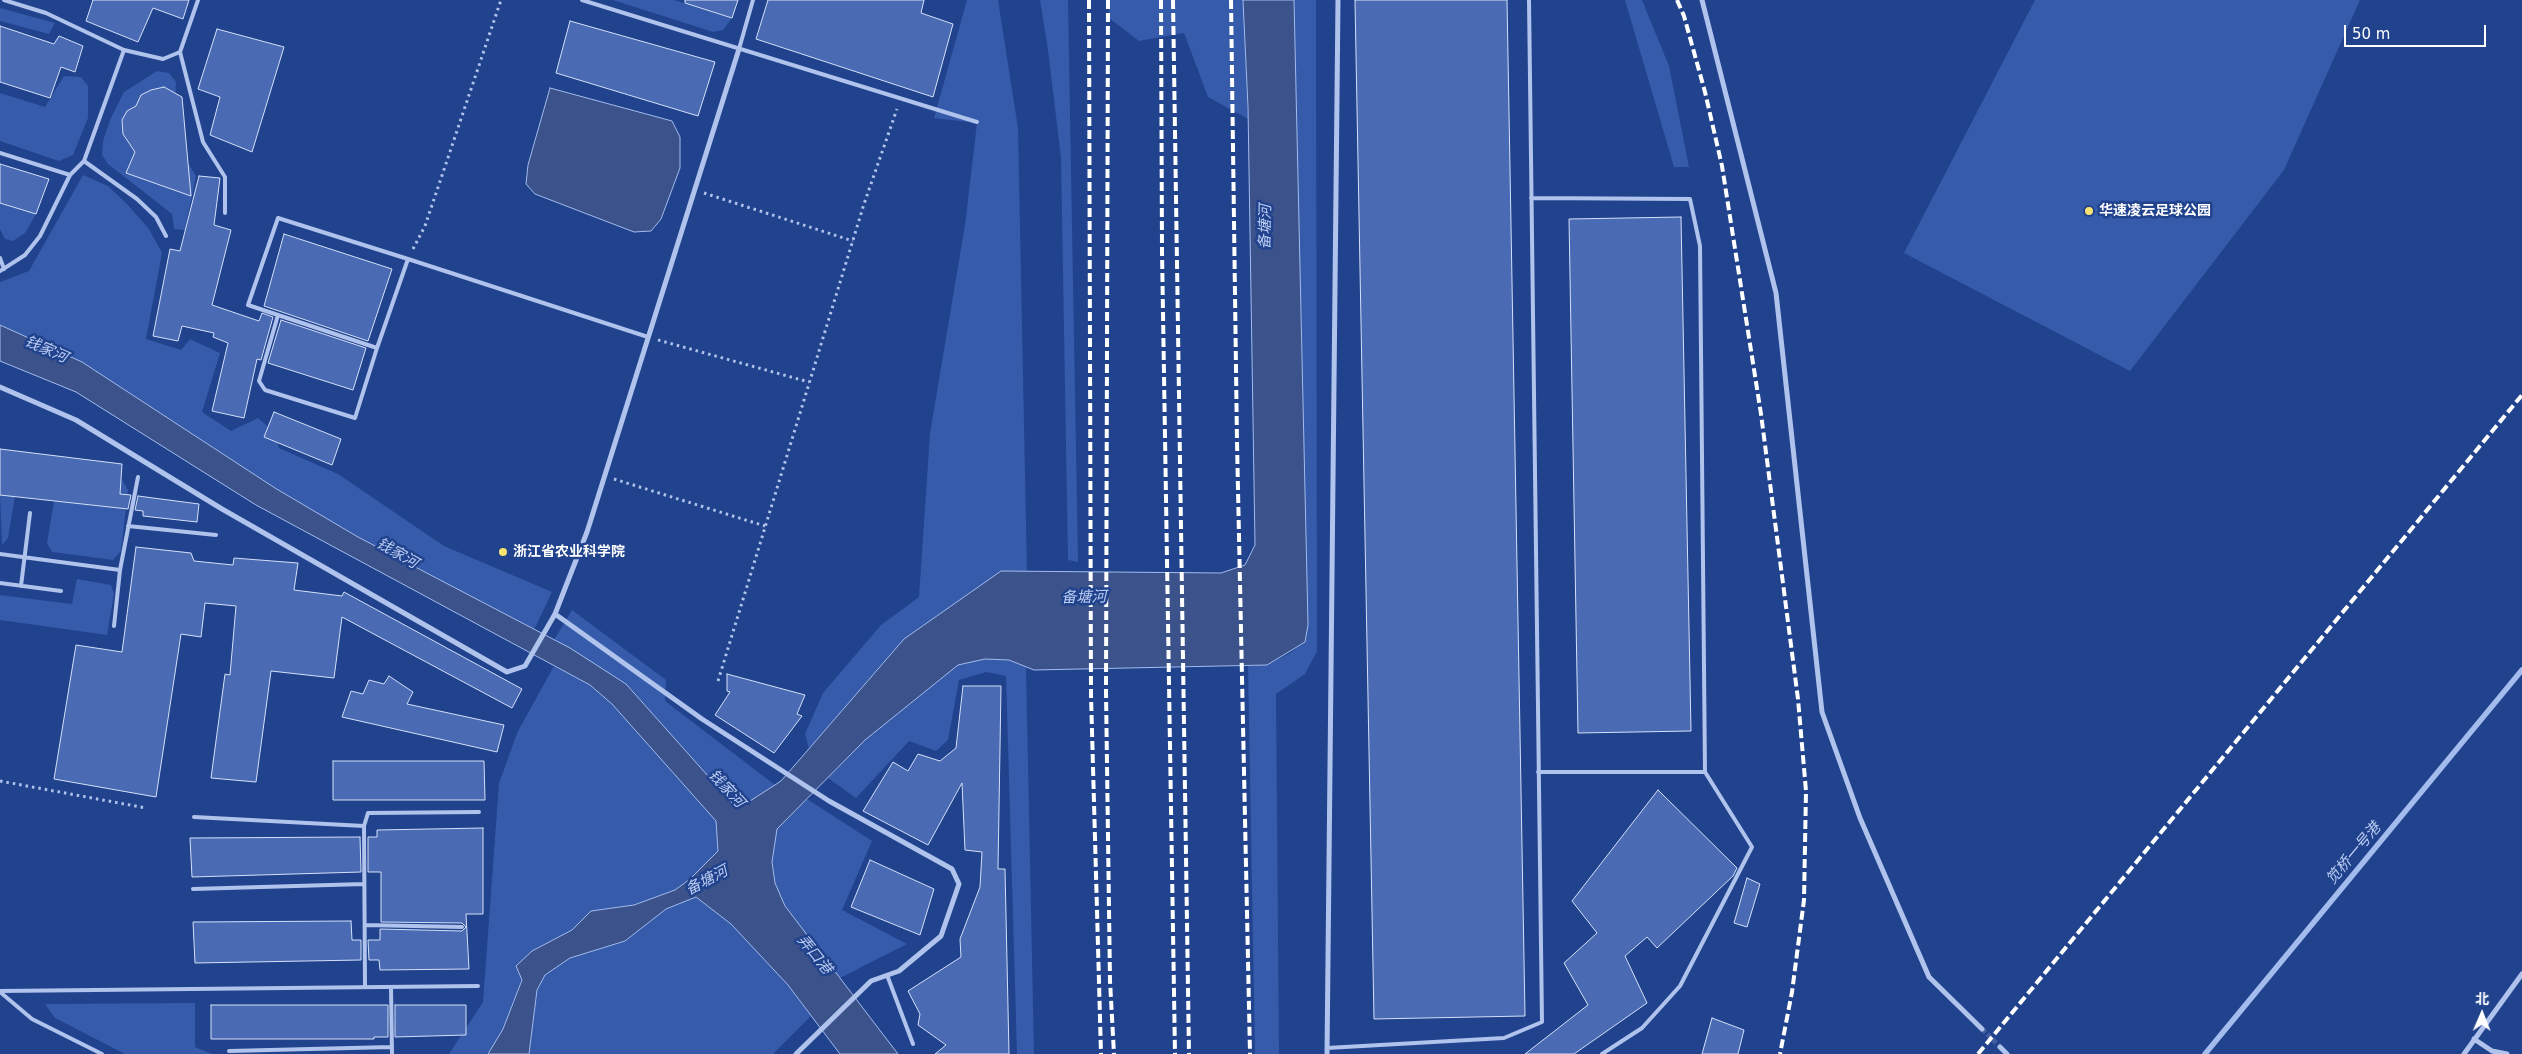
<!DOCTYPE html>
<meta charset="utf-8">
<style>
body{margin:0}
#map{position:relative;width:2522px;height:1054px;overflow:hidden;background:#21428d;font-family:"DejaVu Sans","Noto Sans SC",sans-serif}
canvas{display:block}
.north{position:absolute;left:2457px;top:989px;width:50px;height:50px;-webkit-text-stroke:4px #21428d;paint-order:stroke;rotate:1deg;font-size:14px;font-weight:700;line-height:20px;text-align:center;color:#fff}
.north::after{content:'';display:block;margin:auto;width:18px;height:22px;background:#fff;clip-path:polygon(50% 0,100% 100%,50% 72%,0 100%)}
.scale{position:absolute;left:2344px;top:25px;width:142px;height:22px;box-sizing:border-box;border:2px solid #fff;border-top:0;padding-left:6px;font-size:15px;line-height:18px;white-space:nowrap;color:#fff;-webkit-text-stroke:4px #21428d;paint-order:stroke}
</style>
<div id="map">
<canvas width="2522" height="1054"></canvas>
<div class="north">北</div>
<div class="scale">50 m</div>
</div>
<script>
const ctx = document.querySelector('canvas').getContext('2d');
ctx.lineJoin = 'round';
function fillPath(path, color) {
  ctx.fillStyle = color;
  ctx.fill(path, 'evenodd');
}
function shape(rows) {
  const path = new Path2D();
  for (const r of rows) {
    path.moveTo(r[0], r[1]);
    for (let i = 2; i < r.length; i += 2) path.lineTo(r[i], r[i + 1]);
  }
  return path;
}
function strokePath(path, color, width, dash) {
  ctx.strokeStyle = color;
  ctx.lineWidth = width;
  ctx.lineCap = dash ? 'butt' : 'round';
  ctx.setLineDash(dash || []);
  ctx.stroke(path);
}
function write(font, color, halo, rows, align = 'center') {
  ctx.font = font + ' "DejaVu Sans","Noto Sans SC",sans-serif';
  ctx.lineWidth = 5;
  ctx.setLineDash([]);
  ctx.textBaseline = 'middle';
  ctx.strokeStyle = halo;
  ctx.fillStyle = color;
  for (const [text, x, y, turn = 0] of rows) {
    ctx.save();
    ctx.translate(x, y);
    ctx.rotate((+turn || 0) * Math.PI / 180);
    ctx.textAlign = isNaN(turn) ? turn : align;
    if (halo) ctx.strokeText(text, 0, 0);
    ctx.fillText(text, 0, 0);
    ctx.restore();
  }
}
const green = shape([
 [613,0,674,0,732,18,723,30,713,32],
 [967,0,998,0,1018,128,1027,572,1001,571,904,639,809,748,805,734,823,693,881,625,919,597,930,433,965,225,977,123,934,118],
 [1040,0,1068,0,1078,562,1068,560,1061,158,1048,50],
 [1109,0,1243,0,1248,119,1208,97,1184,33,1139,41,1109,18],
 [1294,0,1316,0,1317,651,1305,674,1276,694,1279,1054,1255,1054,1248,666,1267,665,1290,653,1305,642,1308,625],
 [1625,0,1642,0,1669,66,1689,167,1674,167],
 [2035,0,2360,0,2284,170,2130,371,1904,253],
 [0,8,55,23,49,34,0,21],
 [157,71,169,73,176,82,173,139,196,176,185,230,174,229,172,214,108,164,102,155,103,141,110,120,124,92],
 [64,76,81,77,88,86,88,118,73,155,59,161,0,141,0,93,45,107],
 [83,175,108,186,127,204,149,229,162,253,146,339,181,350,190,339,220,353,202,412,231,431,258,418,274,432,279,448,338,474,444,546,552,592,534,630,358,537,275,488,82,362,0,326,0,282,29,271],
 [0,203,36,214,25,233,13,241,5,239,0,229],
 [121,478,128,490,121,551,113,560,52,552,47,543,54,501,118,508],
 [0,495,15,496,8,538,2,545],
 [77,579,111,585,114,594,107,635,0,620,0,595,72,604],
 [572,610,666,680,665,701,775,785,750,801,733,804,626,684,554,640],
 [985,659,1009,660,1026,667,1034,1054,1017,1054,1006,676,986,672,959,680,948,740,936,751,909,741,856,798,828,778,865,740,957,665],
 [554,666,590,685,612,704,716,821,718,851,709,862,675,890,634,905,591,911,572,930,532,951,503,1029,488,1054,449,1054,483,1002,499,783,518,731],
 [807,799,872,841,842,910,907,944,840,978,785,906,775,883,772,862,777,829],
 [696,897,731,924,788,985,811,1016,773,1054,529,1054,537,990,545,975,570,958,625,941,666,909],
 [195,1003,195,1047,212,1054,125,1054,55,1018,45,1004]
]);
const water = shape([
 [1243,0,1294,0,1308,625,1305,642,1267,665,1034,670,1009,660,985,659,958,665,865,740,777,829,772,862,775,883,785,906,898,1054,840,1054,788,985,731,924,696,897,666,909,625,941,570,958,545,975,537,990,529,1054,488,1054,503,1029,522,980,516,966,532,951,572,930,591,911,634,905,675,890,690,879,718,851,716,821,612,704,590,685,256,505,76,392,0,361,0,325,82,362,275,488,358,537,570,648,626,684,733,804,750,801,781,781,904,639,1001,571,1221,573,1245,565,1255,545,1248,107,1243,0],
 [550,88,672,121,680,137,680,168,661,219,651,231,634,232,535,194,526,184,528,165,550,88]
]);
const stream = shape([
 [2205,1054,2522,670]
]);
const building = shape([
 [93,0,189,0,183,19,153,8,138,42,86,21,93,0],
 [685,0,738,0,732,18,685,3,685,0],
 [768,0,924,0,921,13,953,24,933,97,756,39,768,0],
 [1355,0,1507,0,1525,1016,1374,1019,1355,0],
 [570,21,715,62,698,116,556,73,570,21],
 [0,26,54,44,59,36,83,46,75,72,61,67,50,98,0,82,0,26],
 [217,29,284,47,252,152,210,135,220,97,198,89,217,29],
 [164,87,182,97,191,196,126,173,135,152,123,134,122,120,127,111,136,106,141,95,151,90,164,87],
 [0,164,49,179,36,214,0,203,0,164],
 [199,176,220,178,214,225,231,230,212,305,259,321,262,313,273,317,261,360,257,359,244,418,212,411,228,343,213,337,214,333,182,326,178,341,153,336,170,249,180,251,199,176],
 [1681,217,1691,731,1578,733,1569,219,1681,217],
 [284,234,392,269,368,341,264,306,284,234],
 [281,320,366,348,353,390,268,363,281,320],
 [274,412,341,439,332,465,264,437,274,412],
 [0,449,122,464,120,494,131,495,128,509,0,495,0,449],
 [138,496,199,504,197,522,143,516,143,511,135,510,138,496],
 [136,547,191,553,194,561,233,565,234,558,298,563,294,590,342,596,344,592,522,689,512,708,342,617,334,678,271,671,256,782,211,778,225,674,230,675,236,606,205,603,201,637,181,634,156,797,54,779,76,645,122,652,136,547],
 [727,674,805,695,797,714,802,716,774,753,715,715,730,692,727,691,727,674],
 [389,676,413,692,407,704,504,725,497,752,342,717,351,691,363,694,369,680,384,684,389,676],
 [963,686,1001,686,998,869,1005,869,1009,1054,935,1054,946,1045,918,1025,920,1014,908,991,961,957,960,939,980,887,982,852,965,850,962,783,928,845,863,811,893,762,908,771,918,754,940,761,956,748,963,686],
 [333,761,484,761,485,800,333,800,333,761],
 [1658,790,1737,868,1733,876,1657,948,1647,937,1625,956,1647,1003,1574,1054,1525,1054,1588,1005,1564,963,1597,933,1572,901,1658,790],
 [483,828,483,914,466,914,469,969,380,970,379,960,369,960,368,940,380,940,380,929,462,931,466,927,462,923,381,922,381,872,368,872,368,837,377,837,377,830,483,828],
 [360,837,361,872,192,877,190,838,360,837],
 [870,860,934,889,920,935,851,907,870,860],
 [1747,878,1760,884,1747,927,1734,923,1747,878],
 [351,921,352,940,361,940,361,960,195,963,193,922,351,921],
 [211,1005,388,1005,388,1037,374,1037,374,1039,211,1039,211,1005],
 [395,1005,466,1005,466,1035,395,1037,395,1005],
 [1712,1018,1744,1030,1738,1054,1702,1054,1712,1018]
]);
const minorTunnel = shape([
 [1982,1029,2000,1047]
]);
const path = shape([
 [704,193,853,241],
 [413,249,425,226,501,0],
 [658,340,809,382],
 [614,479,765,526],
 [718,681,864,204,897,109],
 [0,781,146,808]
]);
const service = shape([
 [4,0,46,13,124,50,163,59,180,52,198,0],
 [582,0,977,122],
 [739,49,753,0],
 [180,52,203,142,225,177,225,213],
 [0,153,70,175,84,161,124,50],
 [84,161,137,199,156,217,166,236],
 [1531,198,1690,199,1700,246,1705,772,1538,772],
 [0,258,4,269],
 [408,259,377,348,248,305,278,218,408,259,648,337],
 [0,271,25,255,40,236,70,175],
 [278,315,259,381,265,390,355,418,377,348],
 [128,526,216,535],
 [0,554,120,570],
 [0,583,61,591],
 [21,586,30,513],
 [114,626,120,570,138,477],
 [194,817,364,826],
 [193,889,364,884],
 [365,925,462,927],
 [887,975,913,1044],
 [365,987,364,826,368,813,479,812],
 [391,987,392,1054],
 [0,991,478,986],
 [0,992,32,1019,102,1054],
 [1327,1048,1504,1038,1542,1022,1529,0],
 [229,1051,392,1047],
 [1602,1054,1642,1028,1680,986,1752,847,1705,772]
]);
const minor = shape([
 [1702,0,1776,293,1822,712,1860,818,1929,977,1982,1029],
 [0,387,76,420,222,509,507,672,525,666,555,614,587,532,739,49],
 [555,614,702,719,829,801,952,869,959,884,941,936,899,971,871,981,796,1054],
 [2474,1039,2492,1051,2507,1054],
 [2000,1047,2007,1054],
 [1327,1054,1338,0],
 [2464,1054,2522,974]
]);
const rail = shape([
 [1089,0,1091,695,1101,1054],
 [1108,0,1106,692,1110,981,1114,1054],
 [1161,0,1162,251,1175,1054],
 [1173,0,1189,1054],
 [1231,0,1237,442,1250,1054],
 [1677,0,1684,16,1705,92,1722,166,1761,414,1798,699,1806,791,1804,900,1792,992,1780,1054],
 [1978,1054,2522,395]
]);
const markers = [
 [2089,211,5,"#f8e370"],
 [503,552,5,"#f8e370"]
];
const poiNames = [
 ["华速凌云足球公园",2099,211],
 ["浙江省农业科学院",513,552]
];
const waterNames = [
 ["备塘河",1266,227,-89],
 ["钱家河",46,350,24],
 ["钱家河",397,554,30],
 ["备塘河",1084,598,-1],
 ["钱家河",726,789,47],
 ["笕桥一号港",2354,854,-50],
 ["备塘河",707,881,-28],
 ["弄口港",814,955,51]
];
fillPath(green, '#355baa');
fillPath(water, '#3b538a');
strokePath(water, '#a3bced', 1);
strokePath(stream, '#a3bced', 5.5);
fillPath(building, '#4a6bb4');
strokePath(building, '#d4e0f8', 1);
strokePath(minorTunnel, '#425e9e', 5, [5, 2.5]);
strokePath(path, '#afc3ec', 3, [2.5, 4]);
strokePath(service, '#afc3ec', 4);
strokePath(minor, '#afc3ec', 5);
strokePath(rail, '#fff', 4, [9, 4]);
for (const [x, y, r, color] of markers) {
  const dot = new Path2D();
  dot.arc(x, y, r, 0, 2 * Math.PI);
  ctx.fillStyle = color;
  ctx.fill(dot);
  strokePath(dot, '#21428d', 2);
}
write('bold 14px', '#fff', '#21428d', poiNames, 'left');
write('italic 15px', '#bbcdf3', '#21428d', waterNames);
</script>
